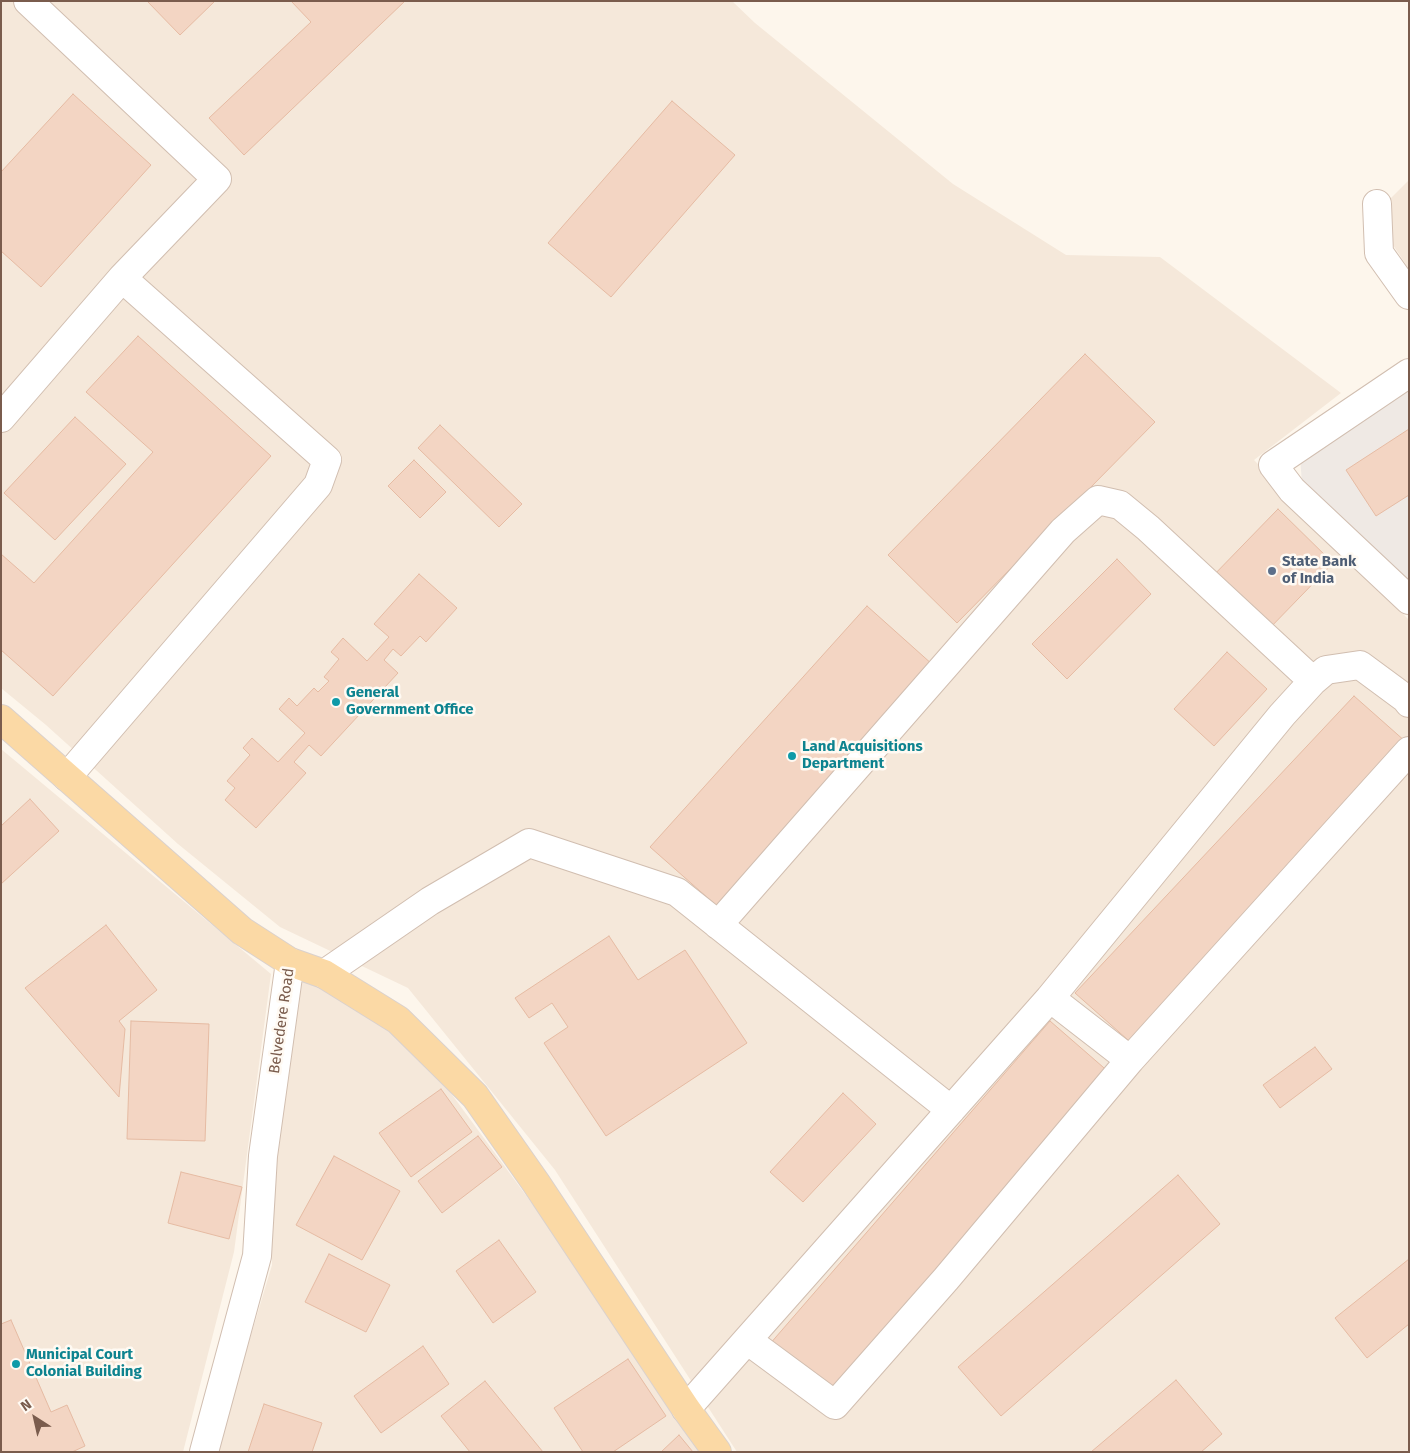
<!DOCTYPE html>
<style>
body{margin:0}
#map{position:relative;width:1410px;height:1453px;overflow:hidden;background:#fdf6ec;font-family:"Fira Sans",sans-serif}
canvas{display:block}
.frame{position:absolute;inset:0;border:2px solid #7a5c4d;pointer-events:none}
.north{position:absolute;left:10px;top:1393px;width:50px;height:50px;-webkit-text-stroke:4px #fffaf3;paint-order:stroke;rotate:325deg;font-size:14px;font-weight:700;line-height:20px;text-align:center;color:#7a5c4d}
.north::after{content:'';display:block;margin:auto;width:18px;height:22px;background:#7a5c4d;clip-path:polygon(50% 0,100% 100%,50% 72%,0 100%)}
</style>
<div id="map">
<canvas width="1410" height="1453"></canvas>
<div class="frame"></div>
<div class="north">N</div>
</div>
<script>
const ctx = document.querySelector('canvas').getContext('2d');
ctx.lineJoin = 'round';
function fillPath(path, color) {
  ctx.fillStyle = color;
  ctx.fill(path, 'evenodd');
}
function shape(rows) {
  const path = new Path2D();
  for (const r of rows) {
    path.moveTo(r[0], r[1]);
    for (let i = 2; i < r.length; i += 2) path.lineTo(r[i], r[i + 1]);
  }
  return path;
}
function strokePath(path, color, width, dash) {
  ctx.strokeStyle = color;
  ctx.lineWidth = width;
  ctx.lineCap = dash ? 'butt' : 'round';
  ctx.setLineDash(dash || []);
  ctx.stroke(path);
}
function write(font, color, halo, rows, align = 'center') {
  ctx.font = font + ' "Fira Sans",sans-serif';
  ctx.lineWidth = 5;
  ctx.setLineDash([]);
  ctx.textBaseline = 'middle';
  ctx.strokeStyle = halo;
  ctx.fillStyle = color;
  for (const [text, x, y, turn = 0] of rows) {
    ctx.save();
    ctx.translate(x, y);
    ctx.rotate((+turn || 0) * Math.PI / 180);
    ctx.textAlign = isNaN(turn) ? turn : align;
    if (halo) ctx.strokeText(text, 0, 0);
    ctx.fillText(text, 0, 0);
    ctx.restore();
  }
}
const residential = shape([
 [1,1,732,1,755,23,953,184,1066,255,1160,257,1341,393,1254,460,1409,620,1409,1452,737,1452,555,1170,408,988,280,927,178,844,46,725,1,688],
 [1409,180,1409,269,1393,245,1391,198],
 [1,749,271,974,234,1252,183,1452,1,1452],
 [299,980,361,1004,428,1062,616,1318,702,1452,216,1452,272,1265,271,1167]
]);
const industrial = shape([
 [1409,384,1409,588,1302,483,1300,457]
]);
const building = shape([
 [147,1,215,1,180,35,147,1],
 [291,1,405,1,244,155,209,118,311,22,291,1],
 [73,94,151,165,41,287,1,251,1,172,73,94],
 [672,101,735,155,611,297,548,243,672,101],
 [138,336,271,456,53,696,1,650,1,554,34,583,153,452,86,392,138,336],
 [1085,354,1155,422,957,623,888,555,1085,354],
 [75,417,126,464,55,540,4,493,75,417],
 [440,425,522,504,499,527,418,448,440,425],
 [1409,429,1409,495,1376,516,1346,470,1409,429],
 [414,460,446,492,420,518,388,486,414,460],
 [1278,509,1333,563,1266,632,1210,579,1278,509],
 [1117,559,1151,594,1067,679,1032,644,1117,559],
 [419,574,457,608,426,642,420,636,401,656,393,649,384,660,398,673,321,756,309,745,294,762,306,773,256,828,225,800,235,788,227,781,250,755,243,748,252,738,278,762,305,733,279,709,289,698,297,706,314,688,318,692,329,681,324,677,339,659,331,652,343,638,367,661,389,637,374,624,419,574],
 [867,606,933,665,717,906,650,847,867,606],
 [1227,652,1267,689,1214,746,1174,709,1227,652],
 [1354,696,1406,742,1137,1048,1075,993,1354,696],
 [30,799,59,831,1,884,1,826,30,799],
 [106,925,157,990,119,1021,125,1029,119,1097,25,988,106,925],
 [609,936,638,980,685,950,747,1043,606,1136,544,1043,568,1027,552,1003,529,1018,515,998,609,936],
 [131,1021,209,1024,205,1141,127,1139,131,1021],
 [1050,1021,1111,1074,830,1397,769,1345,1050,1021],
 [1315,1047,1332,1069,1280,1108,1263,1085,1315,1047],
 [441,1089,472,1132,411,1177,379,1133,441,1089],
 [843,1093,876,1124,803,1202,770,1172,843,1093],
 [478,1136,502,1167,442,1213,418,1181,478,1136],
 [334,1156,400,1191,362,1260,296,1225,334,1156],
 [181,1172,242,1187,229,1239,168,1223,181,1172],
 [1178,1175,1220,1224,1001,1416,958,1367,1178,1175],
 [499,1240,536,1292,493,1323,456,1271,499,1240],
 [329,1254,390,1285,366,1332,305,1302,329,1254],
 [1409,1259,1409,1324,1367,1358,1335,1318,1409,1259],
 [11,1320,51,1412,67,1405,85,1446,72,1452,1,1452,1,1324,11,1320],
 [423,1346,449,1384,381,1433,354,1396,423,1346],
 [628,1359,666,1416,613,1452,583,1452,554,1408,628,1359],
 [1176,1380,1222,1434,1201,1452,1091,1452,1176,1380],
 [485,1381,543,1452,470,1452,441,1416,485,1381],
 [264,1404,322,1423,312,1452,248,1452,264,1404],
 [679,1435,693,1452,661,1452,679,1435]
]);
const minor = shape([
 [28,1,217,179,122,278,327,460,318,485,67,777],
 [1377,204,1379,253,1409,295],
 [1409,373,1273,465,1292,490,1409,600],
 [1,418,122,278],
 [718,925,1063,531,1098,500,1120,505,1148,528,1313,681],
 [324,974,430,901,529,843,677,892,951,1110],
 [1050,998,1282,715,1313,681,1326,670,1360,665,1406,699,1409,703],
 [1130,1060,1409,751],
 [686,1409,1050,998,1130,1060,946,1279,835,1405,747,1340],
 [204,1452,257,1256,263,1156,290,962]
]);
const major = shape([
 [1,719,242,931,290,962,324,974,398,1020,475,1096,536,1183,686,1409,717,1452]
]);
const markers = [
 [1272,571,5,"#5c6f8a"],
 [336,702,5,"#0f9aa8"],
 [792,756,5,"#0f9aa8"],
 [16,1364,5,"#0f9aa8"]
];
const serviceNames = [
 ["State Bank",1282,562],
 ["of India",1282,579]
];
const cultureNames = [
 ["General",346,693],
 ["Government Office",346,710],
 ["Land Acquisitions",802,747],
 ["Department",802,764],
 ["Municipal Court",26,1355],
 ["Colonial Building",26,1372]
];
const streetNames = [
 ["Belvedere Road",282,1021,-82]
];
fillPath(residential, '#f5e8da');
fillPath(industrial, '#efe9e4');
fillPath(building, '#f3d5c3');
strokePath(building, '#e6bba3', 1);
strokePath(minor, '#d1beb0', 30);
strokePath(major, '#dad1cd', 30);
strokePath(minor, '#fff', 28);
strokePath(major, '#fbd9a5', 28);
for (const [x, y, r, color] of markers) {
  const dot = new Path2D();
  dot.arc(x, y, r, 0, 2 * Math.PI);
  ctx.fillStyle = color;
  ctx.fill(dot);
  strokePath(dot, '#fffaf3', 2);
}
write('bold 15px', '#4e5e75', '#fffaf3', serviceNames, 'left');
write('bold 15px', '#0d838f', '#fffaf3', cultureNames, 'left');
write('15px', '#7a5c4d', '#fffaf3', streetNames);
</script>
